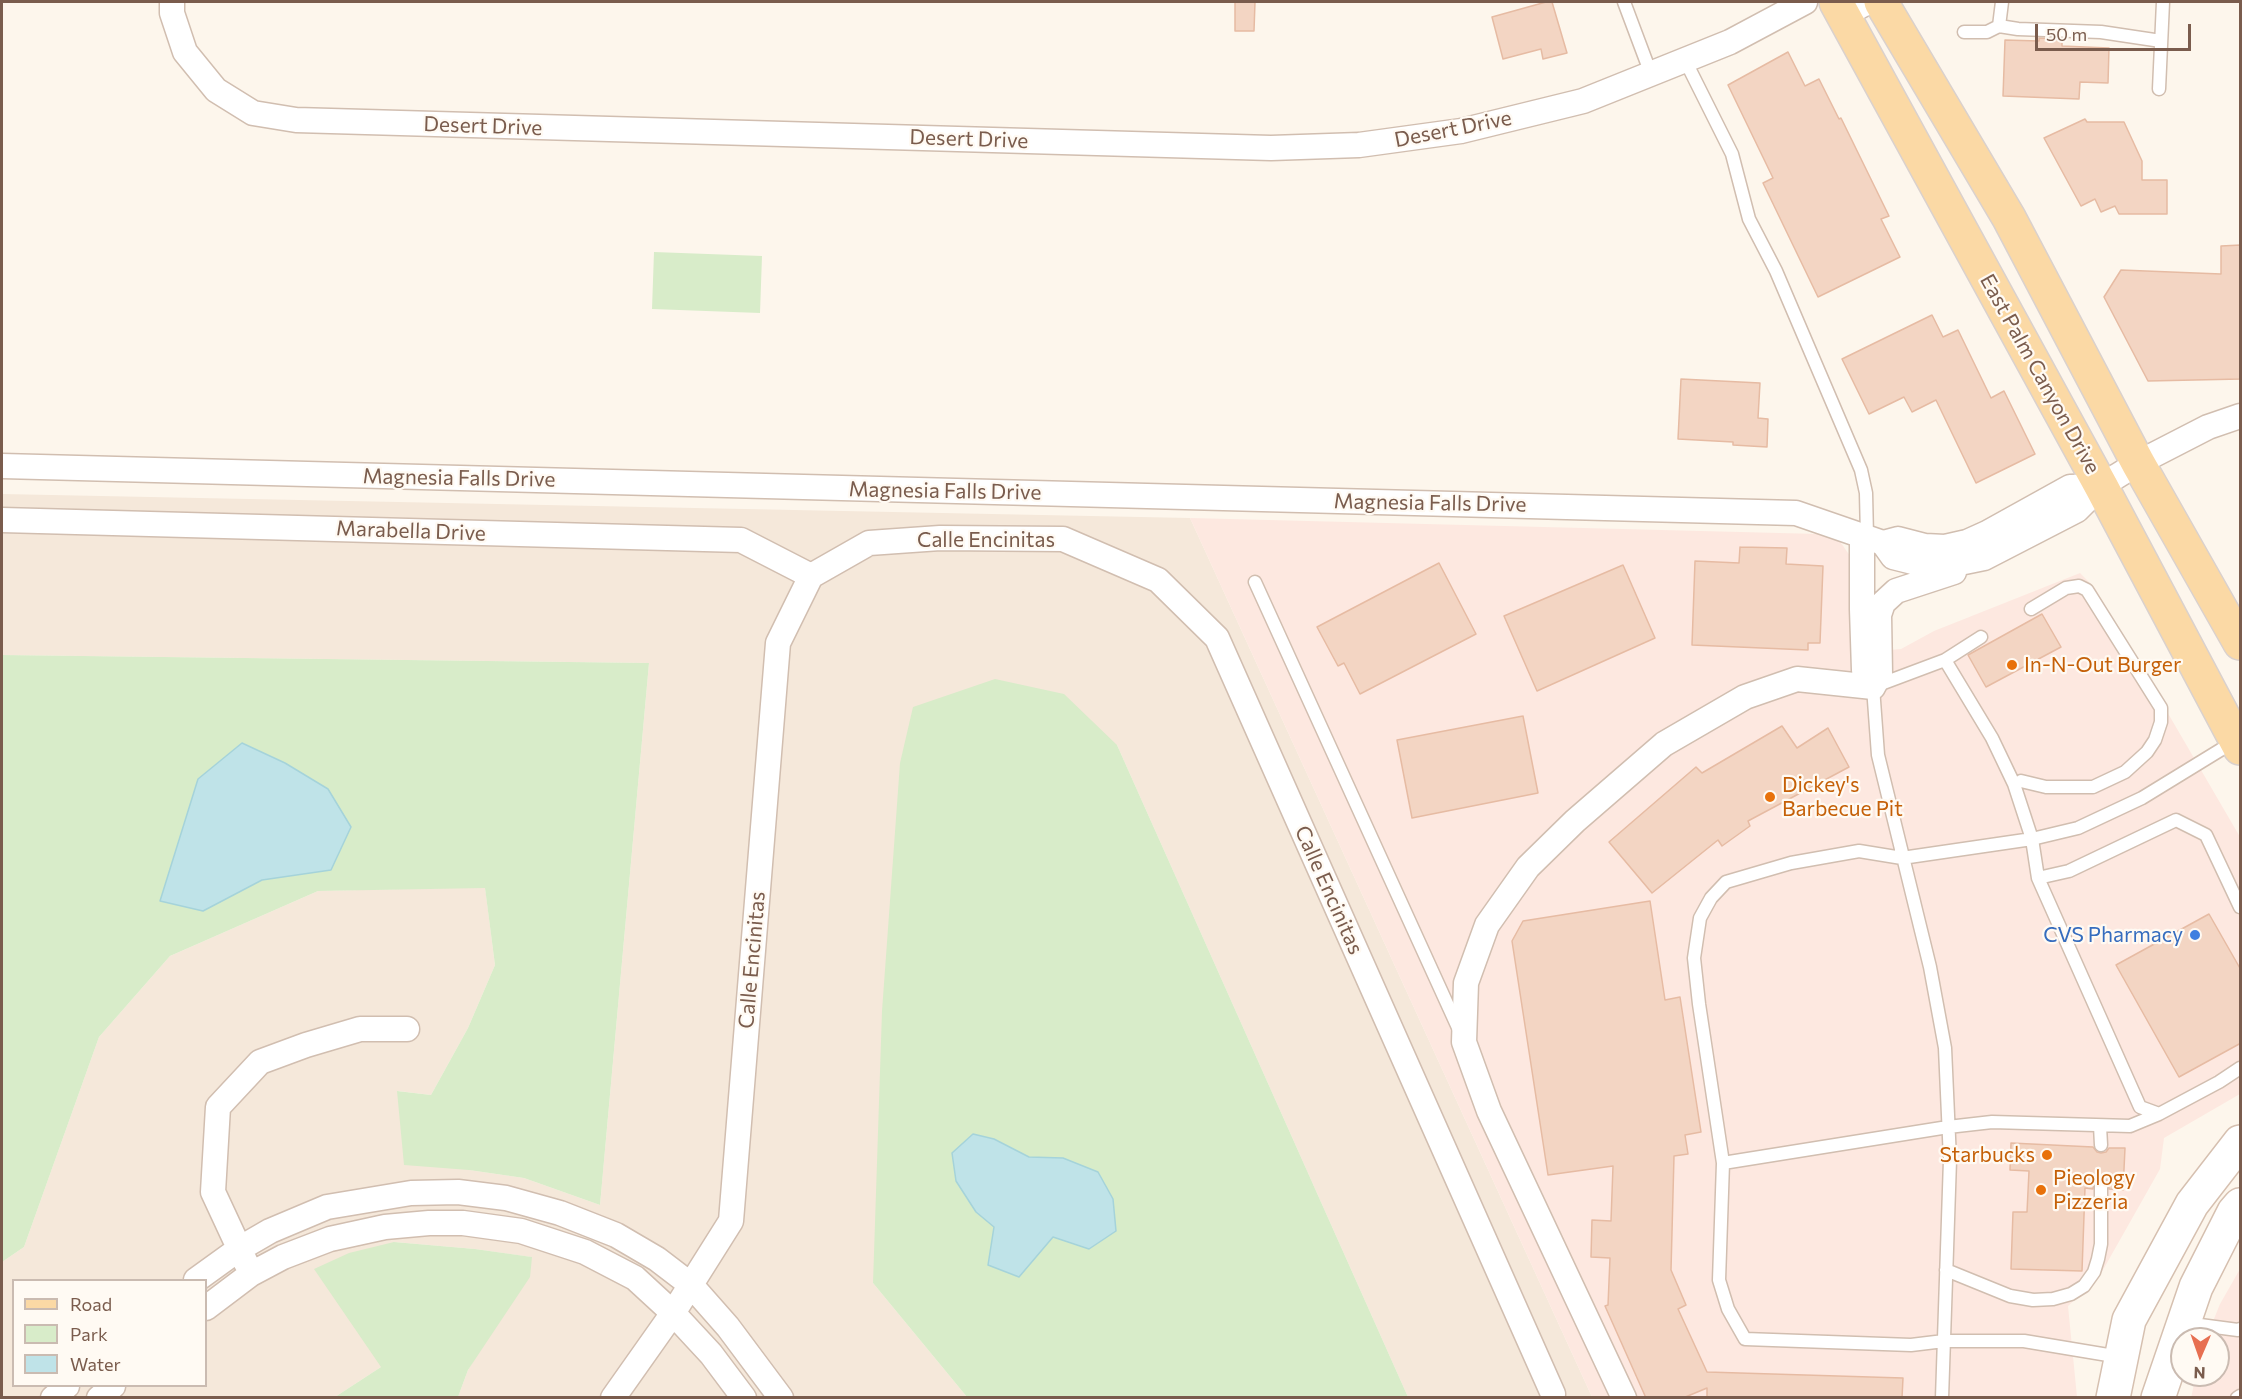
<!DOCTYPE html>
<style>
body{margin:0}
#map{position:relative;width:2242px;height:1399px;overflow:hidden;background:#fdf6ec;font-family:Commissioner,sans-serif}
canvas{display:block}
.frame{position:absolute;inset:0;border:3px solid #7a5c4d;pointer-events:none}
.legend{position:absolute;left:12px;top:1279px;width:195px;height:108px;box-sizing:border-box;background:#fffaf3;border:2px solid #cabbb1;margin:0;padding:8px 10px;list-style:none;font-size:18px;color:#7a5c4d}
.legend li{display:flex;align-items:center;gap:12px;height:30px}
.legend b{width:30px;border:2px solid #cabbb1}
.north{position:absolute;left:2170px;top:1327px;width:60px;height:60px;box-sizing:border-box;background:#fffaf3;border:2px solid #cabbb1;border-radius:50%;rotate:182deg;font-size:16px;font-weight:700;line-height:24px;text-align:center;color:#7a5c4d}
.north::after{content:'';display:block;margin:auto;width:21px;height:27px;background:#e76f51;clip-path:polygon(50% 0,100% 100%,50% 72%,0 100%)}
.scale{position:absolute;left:2035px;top:24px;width:156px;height:27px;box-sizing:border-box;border:3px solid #7a5c4d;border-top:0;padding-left:8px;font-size:18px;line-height:21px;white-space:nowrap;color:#7a5c4d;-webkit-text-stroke:4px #fffaf3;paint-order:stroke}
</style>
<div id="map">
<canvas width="2242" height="1399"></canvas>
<div class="frame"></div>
<ul class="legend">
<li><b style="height:8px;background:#fbd9a5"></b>Road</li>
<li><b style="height:16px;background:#d8ecc9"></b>Park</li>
<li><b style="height:16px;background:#bfe3e8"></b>Water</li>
</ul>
<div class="north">N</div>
<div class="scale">50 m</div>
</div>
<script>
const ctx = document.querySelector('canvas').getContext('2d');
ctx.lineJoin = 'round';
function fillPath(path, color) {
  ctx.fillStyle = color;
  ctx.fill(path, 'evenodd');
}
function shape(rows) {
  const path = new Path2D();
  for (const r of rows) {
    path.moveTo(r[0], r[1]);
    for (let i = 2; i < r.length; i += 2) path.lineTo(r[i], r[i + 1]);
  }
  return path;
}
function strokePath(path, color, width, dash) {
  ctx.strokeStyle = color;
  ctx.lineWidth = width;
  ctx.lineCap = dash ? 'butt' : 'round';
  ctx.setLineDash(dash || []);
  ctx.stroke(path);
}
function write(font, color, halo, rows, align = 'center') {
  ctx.font = font + ' Commissioner,sans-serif';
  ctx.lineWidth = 4.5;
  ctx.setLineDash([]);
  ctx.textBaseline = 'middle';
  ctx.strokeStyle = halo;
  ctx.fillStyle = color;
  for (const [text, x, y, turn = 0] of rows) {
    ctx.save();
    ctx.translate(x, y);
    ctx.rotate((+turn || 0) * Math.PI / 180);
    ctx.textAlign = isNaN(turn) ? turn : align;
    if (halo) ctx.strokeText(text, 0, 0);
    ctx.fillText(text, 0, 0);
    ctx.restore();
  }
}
const residential = shape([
 [2,494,1190,518,1592,1397,1408,1397,1117,745,873,1283,967,1397,458,1397,468,1370,531,1257,475,1249,394,1242,381,1367,335,1397,2,1397,2,1262,24,1247,99,1037,170,956,318,891,485,887,495,965,468,1028,431,1095,398,1091,469,1170,524,1178,600,1205,649,663,2,655],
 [14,1280,206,1280,206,1386,14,1386]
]);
const commercial = shape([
 [1190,518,1819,534,1839,540,1850,556,1856,653,1901,649,1934,631,2080,573,2095,588,2240,837,2240,1094,2164,1138,2160,1169,2099,1277,2068,1306,2077,1397,1592,1397],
 [2240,1269,2240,1397,2191,1398,2196,1375,2218,1375,2218,1339,2206,1339,2220,1304]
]);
const green = shape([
 [654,252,762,256,760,313,652,309],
 [2,655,649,663,600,1205,524,1178,469,1170,404,1165,397,1091,431,1095,468,1028,495,965,485,888,318,891,170,956,99,1037,24,1247,2,1262],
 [995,679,1064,694,1117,745,1408,1397,967,1397,873,1283,882,1011,900,763,913,707],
 [394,1242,475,1249,532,1257,530,1277,468,1370,458,1397,335,1397,381,1367,314,1269,349,1253]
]);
const water = shape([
 [242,743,285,763,328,789,351,827,331,870,262,880,203,911,160,901,198,779,242,743],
 [973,1134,994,1139,1029,1157,1063,1158,1098,1172,1113,1199,1116,1231,1089,1249,1053,1237,1019,1277,988,1265,994,1227,976,1212,956,1181,952,1153,973,1134]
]);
const building = shape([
 [1235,2,1255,2,1254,31,1235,31,1235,2],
 [1546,2,1552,2,1567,53,1543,59,1541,49,1503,59,1492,17,1546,2],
 [2039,38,2062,39,2062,46,2109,48,2108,83,2080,82,2079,99,2003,96,2005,40,2039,41,2039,38],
 [1788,52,1805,86,1819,79,1839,119,1841,118,1889,216,1881,219,1900,257,1818,297,1763,183,1773,178,1728,85,1788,52],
 [2085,119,2087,122,2124,122,2142,161,2142,180,2167,180,2167,214,2119,214,2115,206,2101,212,2095,199,2081,206,2044,138,2085,119],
 [2241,245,2241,379,2148,381,2104,297,2121,270,2221,274,2221,246,2241,245],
 [1932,315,1943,337,1958,330,1991,398,2004,391,2035,454,1976,483,1936,400,1912,412,1904,397,1869,414,1842,359,1932,315],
 [1681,379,1760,383,1758,418,1768,419,1767,447,1733,445,1733,442,1678,439,1681,379],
 [1740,547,1787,548,1786,564,1823,566,1820,643,1808,643,1808,650,1692,645,1695,561,1739,563,1740,547],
 [1439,563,1476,634,1360,694,1344,663,1338,666,1317,627,1439,563],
 [1623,565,1655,638,1537,691,1504,616,1623,565],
 [2042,614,2061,647,1986,687,1968,655,2042,614],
 [1523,716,1538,793,1412,818,1397,740,1523,716],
 [1782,726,1797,748,1828,728,1849,767,1748,821,1750,826,1722,846,1718,840,1652,893,1609,842,1696,767,1702,773,1782,726],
 [1650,901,1665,1000,1680,997,1701,1132,1685,1135,1688,1154,1674,1156,1671,1270,1686,1305,1678,1309,1707,1372,1903,1378,1902,1398,1707,1398,1707,1388,1683,1398,1646,1398,1605,1306,1608,1305,1610,1258,1591,1257,1592,1220,1611,1221,1613,1166,1548,1175,1512,941,1523,921,1650,901],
 [2209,914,2241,970,2241,1043,2179,1077,2116,965,2209,914],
 [2011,1143,2093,1147,2097,1152,2101,1153,2106,1152,2109,1148,2125,1148,2123,1190,2109,1189,2108,1181,2102,1178,2094,1181,2093,1189,2085,1188,2082,1271,2011,1269,2013,1212,2027,1212,2029,1171,2010,1170,2011,1143]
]);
const service = shape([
 [1624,2,1651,74],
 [1999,26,2018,29,2101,32,2161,41],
 [1964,32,1987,32,1999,26,2002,2],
 [1685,60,1732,154,1749,219,1776,271,1861,470,1866,493,1867,537],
 [2159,89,2163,2],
 [1255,582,1460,1032],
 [1945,660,1981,637],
 [2021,781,2046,787,2093,787,2125,772,2147,752,2155,740,2161,722,2161,708,2087,590,2079,586,2066,588,2031,609],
 [2038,878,2069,871,2176,820,2206,835,2240,907],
 [2100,1126,2101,1145],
 [1723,1163,1948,1127,1992,1122,2130,1126,2159,1114],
 [1946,1270,2010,1296,2033,1300,2053,1299,2071,1294,2084,1286,2094,1272,2098,1259,2101,1244,2101,1186],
 [2185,1323,2238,1330,2240,1329],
 [2120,1357,2024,1341,1944,1341,1911,1345,1745,1339,1728,1309,1719,1280,1723,1163,1699,1004,1694,958,1700,918,1711,898,1726,882,1791,863,1859,851,1902,858,2032,839,2078,828,2142,798,2235,741],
 [1942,1398,1950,1160,1945,1048,1930,967,1878,755,1873,687,1945,660,1992,738,2014,784,2032,839,2038,878,2140,1107,2159,1114,2219,1082,2240,1068],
 [2237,1398,2240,1396]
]);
const minor = shape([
 [172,2,172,13,185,52,216,90,253,113,296,120,1271,148,1359,145,1461,131,1583,101,1730,42,1805,2],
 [1844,15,1868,2],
 [2,466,1796,513,1883,543,1898,539,1925,546,1945,547,1967,542,1987,533,2070,487,2101,486],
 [2,520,741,540,811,576],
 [1862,535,1862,609,1864,670],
 [1883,543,1893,557,1925,565,1945,566,1984,558,2077,510,2101,486,2138,463,2208,427,2240,416],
 [1873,687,1880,674,1879,615,1883,603,1896,591,1954,572],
 [246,1263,213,1192,218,1107,260,1062,306,1045,360,1029,407,1029],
 [196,1280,239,1249,270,1231,327,1207,411,1193,458,1192,506,1198,560,1213,616,1235,657,1259,691,1285,728,1327,781,1398],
 [206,1308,251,1274,283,1257,330,1239,385,1227,429,1223,463,1223,521,1231,585,1252,635,1278,673,1313,711,1354,744,1398],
 [53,1398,67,1386],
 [99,1398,113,1386],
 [613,1398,673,1313,731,1221,778,643,811,576,869,543,940,538,1063,539,1158,580,1217,638,1553,1394],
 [1624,1398,1489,1111,1464,1042,1466,983,1487,925,1528,867,1575,821,1664,744,1745,697,1797,679,1873,687]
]);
const secondary = shape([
 [2113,1398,2129,1320,2192,1204,2240,1142],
 [2158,1398,2196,1287,2234,1212,2240,1205]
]);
const primary = shape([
 [1836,2,2101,486,2240,748],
 [1881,2,2009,218,2138,463,2240,643]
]);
const markers = [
 [2012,665,6,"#e8710a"],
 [1770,797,6,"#e8710a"],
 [2195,935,6,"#3f7fe0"],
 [2047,1155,6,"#e8710a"],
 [2041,1190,6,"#e8710a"]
];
const streetNames = [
 ["Desert Drive",483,126,2],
 ["Desert Drive",1453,129,-11],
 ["Desert Drive",969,139,2],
 ["East Palm Canyon Drive",2040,374,61],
 ["Magnesia Falls Drive",459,478,1],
 ["Magnesia Falls Drive",945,491,1],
 ["Magnesia Falls Drive",1430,503,1],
 ["Marabella Drive",411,531,2],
 ["Calle Encinitas",986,540],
 ["Calle Encinitas",1329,890,66],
 ["Calle Encinitas",752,960,-85]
];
const foodNames = [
 ["In-N-Out Burger",2024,665],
 ["Dickey's",1782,785],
 ["Barbecue Pit",1782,809],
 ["Starbucks",2035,1155,"right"],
 ["Pieology",2053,1178],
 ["Pizzeria",2053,1202]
];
const shopNames = [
 ["CVS Pharmacy",2183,935]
];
fillPath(residential, '#f5e8da');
fillPath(commercial, '#fde8e0');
fillPath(green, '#d8ecc9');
fillPath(water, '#bfe3e8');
strokePath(water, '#a5d3da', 1.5);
fillPath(building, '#f3d5c3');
strokePath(building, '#e6bba3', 1.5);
strokePath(service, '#d1beb0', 15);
strokePath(minor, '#d1beb0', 27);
strokePath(secondary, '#d6c0b0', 36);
strokePath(primary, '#dad1cd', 36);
strokePath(service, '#fff', 12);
strokePath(minor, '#fff', 24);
strokePath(secondary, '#fff', 33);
strokePath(primary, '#fbd9a5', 33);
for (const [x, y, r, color] of markers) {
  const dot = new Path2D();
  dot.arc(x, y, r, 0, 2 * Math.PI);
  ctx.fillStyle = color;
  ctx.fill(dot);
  strokePath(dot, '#fffaf3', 2);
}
write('21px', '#7a5c4d', '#fffaf3', streetNames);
write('21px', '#c56008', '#fffaf3', foodNames, 'left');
write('21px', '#366cbe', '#fffaf3', shopNames, 'right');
</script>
